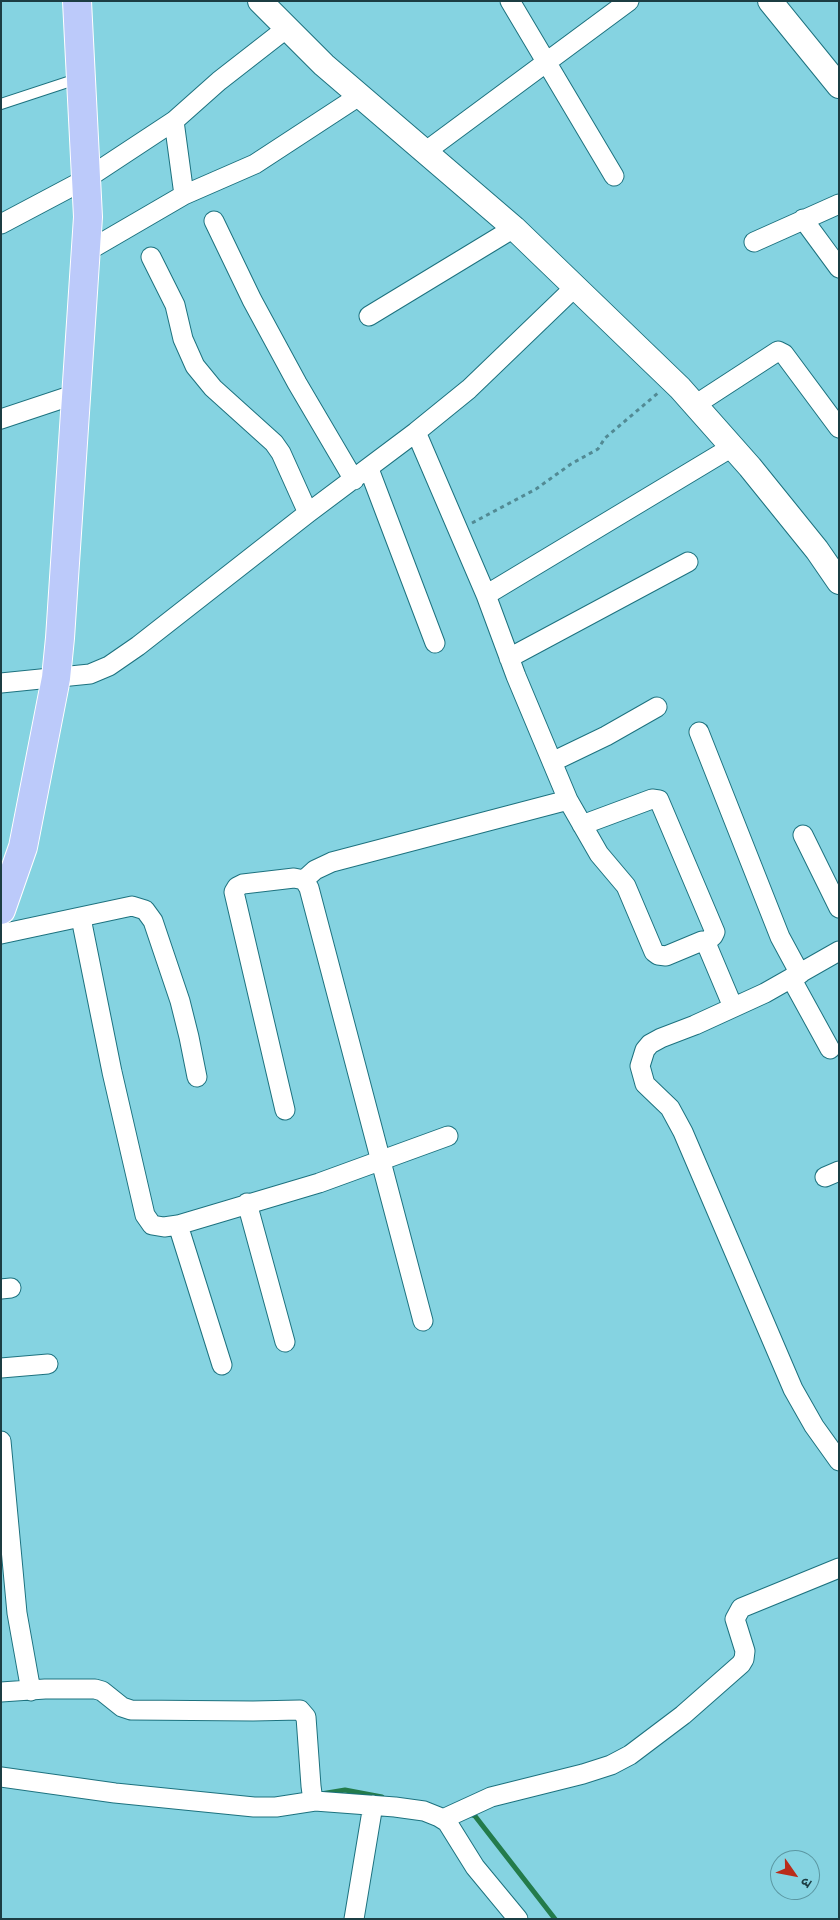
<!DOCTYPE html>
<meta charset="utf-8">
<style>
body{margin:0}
#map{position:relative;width:840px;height:1920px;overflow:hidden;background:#85d3e1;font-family:"Golos Text","Noto Sans Devanagari",sans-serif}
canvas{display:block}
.frame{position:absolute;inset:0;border:2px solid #1c3d43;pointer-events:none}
.north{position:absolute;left:770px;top:1850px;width:50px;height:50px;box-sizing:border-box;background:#85d3e1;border:1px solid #5b97a2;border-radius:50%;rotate:123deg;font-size:14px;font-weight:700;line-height:20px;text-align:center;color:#1c3d43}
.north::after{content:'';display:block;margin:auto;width:18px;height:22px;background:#b92c1a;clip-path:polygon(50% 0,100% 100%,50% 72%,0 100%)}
</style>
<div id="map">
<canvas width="840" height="1920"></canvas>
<div class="frame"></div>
<div class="north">उ</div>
</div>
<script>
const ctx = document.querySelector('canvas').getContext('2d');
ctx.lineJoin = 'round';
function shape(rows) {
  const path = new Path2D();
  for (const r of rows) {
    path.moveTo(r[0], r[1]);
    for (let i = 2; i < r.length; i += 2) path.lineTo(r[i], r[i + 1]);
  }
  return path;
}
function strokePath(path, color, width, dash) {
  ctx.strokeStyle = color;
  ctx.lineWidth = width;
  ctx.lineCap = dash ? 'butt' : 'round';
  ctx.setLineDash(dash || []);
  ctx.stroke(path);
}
const stream = shape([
 [321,1794,345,1790,382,1797],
 [469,1814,475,1816,555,1919]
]);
const path = shape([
 [472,523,536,489,571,464,598,449,605,438,658,393]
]);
const service = shape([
 [1,104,80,78]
]);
const minor = shape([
 [510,1,614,176],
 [174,121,184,195],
 [425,152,629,1],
 [803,219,839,268],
 [214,221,252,300,297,383,354,480],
 [1,224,86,179,174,121,219,81,287,28],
 [754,242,839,204],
 [86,252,184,195,255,164,359,96],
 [151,257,175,305,183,339,195,366,213,388,274,443,281,453,308,513],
 [369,316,514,228],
 [695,405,778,351,784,354,839,428],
 [1,419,76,394],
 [416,432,486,595,516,676,568,800,599,854,626,886,654,952,658,955,666,956,702,941,706,943,733,1007],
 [369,469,435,643],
 [486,595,732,447],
 [509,658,688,562],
 [1,683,90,674,109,666,138,646,308,513,416,432,469,389,575,287],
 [699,732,780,937,800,974],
 [552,762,606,736,657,707],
 [582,825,652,799,659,800,715,932,713,936,706,942],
 [803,835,839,908],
 [304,880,315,870,332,862,568,800],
 [81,918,112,1072,145,1215,152,1225,164,1227,178,1225,319,1183,448,1136],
 [1,934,132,906,145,910,153,921,180,1001,189,1037,197,1077],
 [839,951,765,993,695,1025,661,1038,650,1044,645,1050,640,1066,645,1084,670,1108,683,1132,793,1389,814,1426,839,1461],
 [791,978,830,1049],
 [285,1110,234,892,237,887,243,884,294,878,304,880,309,888,423,1321],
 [825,1177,839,1171],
 [247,1203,285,1342],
 [178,1225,222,1365],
 [1,1289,11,1288],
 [1,1368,48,1364],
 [1,1441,17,1613,31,1691],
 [1,1692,45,1689,95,1689,102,1691,122,1707,131,1710,253,1711,300,1710,306,1717,311,1786,313,1801],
 [1,1777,115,1793,254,1807,276,1807,315,1801,395,1807,424,1811,439,1817,447,1822,475,1867,518,1919],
 [443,1819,491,1797,583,1774,611,1765,630,1755,683,1715,741,1664,744,1659,745,1651,735,1619,741,1608,839,1568],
 [354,1919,373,1805]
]);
const tertiary = shape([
 [260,1,324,65,514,228,680,388,750,467,817,550,839,582],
 [770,1,839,86]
]);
const primary = shape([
 [1,910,23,847,56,678,60,638,88,217,77,1]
]);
strokePath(stream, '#237b4b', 5);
strokePath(service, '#1d727f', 12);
strokePath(minor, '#1d727f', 21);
strokePath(tertiary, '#1d727f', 26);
strokePath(primary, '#fff', 30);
strokePath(path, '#528a94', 3, [4, 4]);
strokePath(service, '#fff', 10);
strokePath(minor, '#fff', 19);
strokePath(tertiary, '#fff', 24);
strokePath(primary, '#bccafa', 28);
</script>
